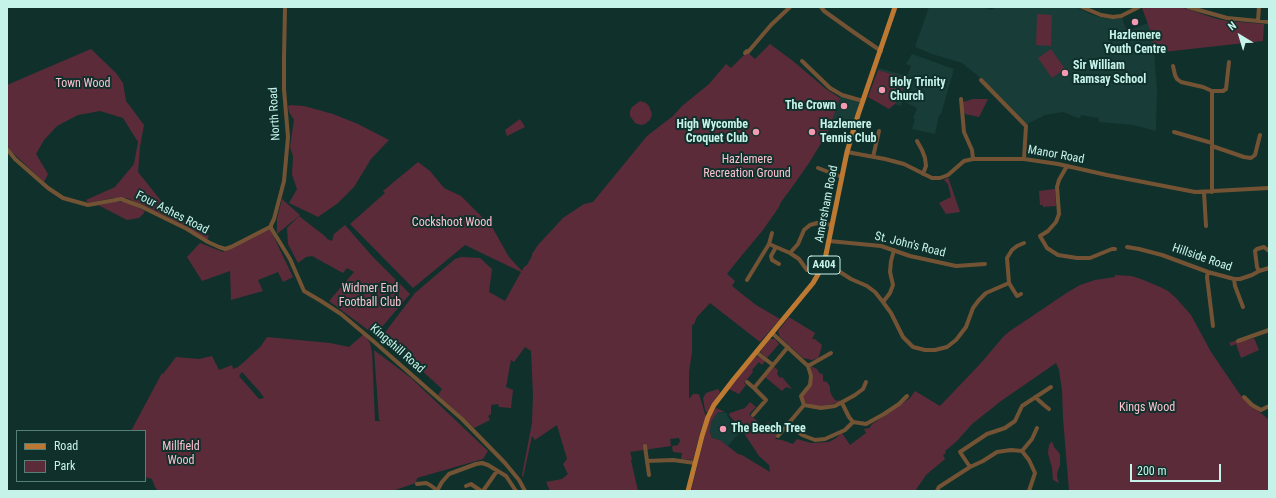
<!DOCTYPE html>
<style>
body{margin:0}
#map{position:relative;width:1276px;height:498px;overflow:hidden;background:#10302c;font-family:"Roboto Condensed",sans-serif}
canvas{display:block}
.frame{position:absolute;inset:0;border:8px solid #c5f3ea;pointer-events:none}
.legend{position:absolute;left:16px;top:430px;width:130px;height:52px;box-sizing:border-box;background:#10302c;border:1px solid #587e78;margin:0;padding:5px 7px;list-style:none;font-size:12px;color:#c5f3ea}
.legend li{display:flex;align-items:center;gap:8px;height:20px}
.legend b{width:20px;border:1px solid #587e78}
.north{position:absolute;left:1220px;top:16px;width:40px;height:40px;-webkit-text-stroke:3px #10302c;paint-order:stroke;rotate:322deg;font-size:11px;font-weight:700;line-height:16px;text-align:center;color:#c5f3ea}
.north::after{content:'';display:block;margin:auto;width:14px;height:18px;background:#c5f3ea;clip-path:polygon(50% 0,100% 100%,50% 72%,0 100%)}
.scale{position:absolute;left:1130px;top:464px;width:91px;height:18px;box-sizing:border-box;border:2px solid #c5f3ea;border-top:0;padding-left:5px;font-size:12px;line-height:14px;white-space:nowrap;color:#c5f3ea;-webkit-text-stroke:3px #10302c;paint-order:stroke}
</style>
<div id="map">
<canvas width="1276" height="498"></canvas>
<div class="frame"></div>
<ul class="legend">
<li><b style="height:5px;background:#bd7932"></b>Road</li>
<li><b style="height:11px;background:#5c2b39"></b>Park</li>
</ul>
<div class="north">N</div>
<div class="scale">200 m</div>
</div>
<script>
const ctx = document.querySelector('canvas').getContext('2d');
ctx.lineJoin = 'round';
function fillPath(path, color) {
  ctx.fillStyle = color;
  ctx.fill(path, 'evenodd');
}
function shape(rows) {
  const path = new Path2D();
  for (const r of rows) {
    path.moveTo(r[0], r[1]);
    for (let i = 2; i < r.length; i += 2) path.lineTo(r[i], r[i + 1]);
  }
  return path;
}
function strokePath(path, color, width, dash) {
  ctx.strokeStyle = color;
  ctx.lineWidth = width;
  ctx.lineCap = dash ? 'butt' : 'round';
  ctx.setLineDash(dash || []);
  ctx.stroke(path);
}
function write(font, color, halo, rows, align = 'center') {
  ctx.font = font + ' "Roboto Condensed",sans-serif';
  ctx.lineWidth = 4;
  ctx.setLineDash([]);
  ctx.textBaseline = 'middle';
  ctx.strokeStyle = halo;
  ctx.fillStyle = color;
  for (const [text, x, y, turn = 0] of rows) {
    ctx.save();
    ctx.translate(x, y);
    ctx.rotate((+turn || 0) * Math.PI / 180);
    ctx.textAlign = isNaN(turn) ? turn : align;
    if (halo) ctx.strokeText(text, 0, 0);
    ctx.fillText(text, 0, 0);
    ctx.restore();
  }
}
const built = shape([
 [929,7,981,7,992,10,996,7,1078,8,1090,14,1103,18,1116,19,1123,18,1123,21,1127,31,1148,23,1153,39,1157,91,1156,131,1133,125,1099,122,1099,118,1081,115,1080,118,1078,118,1063,112,1045,115,1027,124,984,81,962,63,932,54,915,47],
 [912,54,954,69,941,114,940,114,938,119,935,134,912,129,915,119,913,118,917,108,903,101,901,106,895,104,904,85,899,82,902,77,878,70,879,68,907,76,911,66,906,64],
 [840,96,858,100,860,106,852,129,840,124,839,126,831,123],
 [718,412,727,413,727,416,740,432,728,446,720,440,712,438,711,435,710,427,711,422]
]);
const green = shape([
 [1144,7,1181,7,1217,19,1228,21,1264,24,1263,41,1154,53,1151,32,1142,8],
 [1037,14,1052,15,1051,46,1036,45],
 [770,44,793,61,826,89,840,98,828,132,809,163,790,190,781,202,779,207,763,230,738,260,727,274,735,281,732,286,756,305,780,319,760,342,710,303,697,317,694,324,692,325,692,352,689,372,689,399,693,394,699,394,706,417,701,429,693,460,681,459,682,453,673,452,672,447,673,446,678,445,680,441,679,438,670,439,671,446,630,452,632,459,631,460,638,491,550,491,546,482,562,479,568,474,563,464,567,459,557,425,535,440,532,436,523,478,522,475,532,423,533,395,531,351,525,347,514,362,511,360,506,387,513,390,511,408,499,407,498,404,491,405,491,414,488,416,490,420,474,428,467,421,438,395,442,389,383,335,415,293,455,259,461,257,480,258,492,269,489,292,505,301,521,272,465,245,413,288,350,224,385,193,383,191,418,162,430,171,444,188,461,196,492,227,509,257,522,271,524,267,527,265,532,256,532,254,538,245,563,218,584,204,593,202,647,136,673,116,682,106,709,84,726,64,731,68,747,52,755,59],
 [91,49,116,73,123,83,126,101,144,125,140,147,138,172,170,212,209,236,207,240,163,215,127,198,113,198,88,203,86,200,115,187,134,164,138,142,123,118,100,111,78,115,57,126,44,140,36,154,48,174,44,182,12,152,7,145,7,85],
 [1051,49,1065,69,1052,78,1038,58],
 [878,70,902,77,899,82,905,85,895,104,889,109,868,97],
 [973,99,988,99,979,117,965,114,963,110,963,102],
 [640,101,646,103,649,106,652,114,650,120,645,124,641,125,635,123,630,116,630,111,632,107],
 [291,105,304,106,333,114,358,124,389,140,371,159,354,187,338,203,318,217,289,203,297,189,292,175,293,156,290,147,294,120,289,112,288,106],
 [520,119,525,127,507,136,505,130],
 [948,177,960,212,946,214,939,203,951,197,948,184,944,180],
 [1055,189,1056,206,1043,207,1043,205,1040,205,1039,191],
 [282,199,300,215,277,234,277,219],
 [115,202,127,202,143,210,145,212,139,218,127,220,98,205],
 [299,216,326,237,327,239,332,241,334,234,345,225,372,256,410,294,375,335,329,301,354,272,347,268,343,273,312,256,306,257,298,263,288,244,287,228],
 [270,229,293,277,283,282,278,272,258,280,263,291,231,300,230,271,202,281,187,257,200,243,223,252],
 [1115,275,1131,276,1141,279,1160,287,1168,291,1176,298,1191,315,1211,352,1239,393,1243,398,1269,420,1269,491,1069,491,1063,418,1062,390,1059,370,1056,363,1001,401,972,424,957,441,945,451,946,453,943,455,945,459,926,475,915,491,691,491,705,434,711,415,716,408,725,412,718,412,711,422,710,432,712,438,720,440,738,454,742,455,770,472,769,465,759,456,742,430,729,415,730,413,745,408,750,402,756,407,749,414,763,426,768,422,779,431,776,435,777,437,775,439,782,440,793,444,797,439,811,443,829,442,836,438,842,433,850,445,866,433,864,429,870,428,871,425,910,398,915,391,940,406,980,364,1004,336,1010,331,1068,292,1080,285,1095,280,1115,277],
 [789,317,815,333,812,339,815,339,822,345,820,353,818,358,812,360,803,358,780,337,778,331],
 [364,334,370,343,372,352,375,421,381,421,379,420,374,350,411,378,488,451,483,459,417,478,416,483,392,491,158,491,155,487,152,479,145,477,145,431,131,431,162,373,163,374,176,357,199,359,212,356,219,370,232,365,233,369,238,367,244,362,261,346,267,337,330,343,349,347],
 [242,372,260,392,264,398,259,399,239,376],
 [1245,337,1247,340,1254,338,1259,350,1241,358,1236,344,1231,346,1229,343],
 [770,339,775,339,779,344,767,358,760,352],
 [757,356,766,360,762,365,759,362,752,370,753,372,744,383,746,385,739,394,729,389,753,359],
 [811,366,817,369,820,374,822,373,823,376,823,381,827,382,830,387,830,392,834,399,837,401,839,400,840,402,824,406,817,406,806,403,804,401,802,397,812,380],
 [774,367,778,370,777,374,780,378,782,377,792,389,786,387,782,391,765,377],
 [718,389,720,392,707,413,705,410,703,398,706,393],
 [1052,441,1054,447,1060,454,1060,465,1057,473,1057,477,1059,483,1053,480,1052,468,1048,453,1049,445]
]);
const minor = shape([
 [285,7,284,58,284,89,288,137,284,181,274,219,271,225,271,228,290,259,304,291,321,301,341,314,372,340,462,419,505,463,519,480,525,491],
 [821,7,824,11,852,31,881,51],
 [1082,7,1101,15,1113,17,1121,16,1139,7],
 [1188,7,1227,18,1269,22],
 [1258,21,1259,7],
 [745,53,747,51,748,52,771,25,790,7],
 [802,61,830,88,842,95,863,101],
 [1173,66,1175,75,1177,79,1181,82,1203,87,1212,91,1212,192],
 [981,80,1026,126,1024,159],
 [1212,91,1223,91,1226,89,1229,62],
 [961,99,964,132,972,150,973,159],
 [1174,132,1212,143],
 [917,141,922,150,925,158,926,166,923,174],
 [1212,146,1244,157,1251,158,1255,155,1260,135],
 [7,149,15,159,48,188,63,198,88,205,121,199,140,206,187,229,208,242,219,247,225,249,231,247,270,227],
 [847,152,885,159,904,164,932,178,940,178,948,175,964,161,973,159,1024,159,1058,164,1107,175,1195,192,1269,188],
 [873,157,879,131],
 [1067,166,1059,180,1057,187,1059,214,1056,222,1048,231,1040,236,1047,248,1058,255,1077,258,1090,258,1112,249,1115,249],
 [818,168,842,177],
 [1204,192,1206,226],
 [829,241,881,246,910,256,956,266,985,264],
 [769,244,772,233],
 [776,247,771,256,772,260,779,264],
 [1127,247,1139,249,1162,255,1208,272,1234,279,1240,279,1252,275,1259,271,1269,268],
 [790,253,799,259,807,270],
 [824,264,840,272,851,279,867,286,875,292,883,302,891,313,903,337,913,347,925,350,935,350,947,347,956,340,966,327,973,308,979,300,986,293,1009,283],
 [1259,271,1257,267,1255,251,1257,249,1264,247,1269,251],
 [1208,272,1207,277,1213,326],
 [1234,279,1235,286,1243,307],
 [747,280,769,244,790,253,798,244,804,230,810,225,817,223,832,225],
 [1021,294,1017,296,1009,283,1007,258,1012,250,1017,246,1024,243],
 [883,302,890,293,893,285,890,272,891,261,894,250],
 [772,333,808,366,811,376,810,385,801,396,804,405,821,408,835,406,855,395,863,389,866,382],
 [1238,341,1269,330],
 [756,352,773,365],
 [808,366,831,353],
 [747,382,754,388],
 [1035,397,1044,405,1049,409],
 [1244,397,1252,405,1261,410,1269,406],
 [842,403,849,417,853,422,866,424,884,414,899,404,907,396],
 [753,415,766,400,754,388,788,347],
 [788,424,802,435,815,440,825,439,845,430,853,422],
 [778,436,804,405],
 [645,446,647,461,673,460,695,463],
 [1022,451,1032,439,1037,428],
 [647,461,649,475],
 [970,467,960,452,987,434,1005,428,1015,421,1022,406,1051,387],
 [417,484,426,483,430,485,438,491],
 [466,486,471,484,481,491],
 [437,491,442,482,449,474,476,464,482,463,488,465,506,476,516,491],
 [483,491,497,471],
 [937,491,939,487,970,467,983,461,997,452,1011,450,1022,451,1029,460,1035,473,1029,491]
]);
const major = shape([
 [688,491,702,436,708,417,714,405,734,379,813,283,824,264,847,152,858,115,895,7]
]);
const markers = [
 [1135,22,4,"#f19ab1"],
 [1065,73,4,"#f19ab1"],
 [882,90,4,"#f19ab1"],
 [844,106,4,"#f19ab1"],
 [756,132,4,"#f19ab1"],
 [812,132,4,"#f19ab1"],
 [723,429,4,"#f19ab1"]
];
const shields = [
 [824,265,32]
];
const shieldNames = [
 ["A404",824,265]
];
const poiNames = [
 ["Hazlemere",1135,36,"center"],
 ["Youth Centre",1135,50,"center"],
 ["Sir William",1073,66],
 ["Ramsay School",1073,80],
 ["Holy Trinity",890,83],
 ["Church",890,97],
 ["The Crown",836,106,"right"],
 ["High Wycombe",748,125,"right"],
 ["Croquet Club",748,139,"right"],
 ["Hazlemere",820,125],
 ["Tennis Club",820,139],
 ["The Beech Tree",731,429]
];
const parkNames = [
 ["Town Wood",83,84],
 ["Hazlemere",747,160],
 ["Recreation Ground",747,174],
 ["Cockshoot Wood",452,223],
 ["Widmer End",370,289],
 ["Football Club",370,303],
 ["Kings Wood",1147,408],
 ["Millfield",181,447],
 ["Wood",181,461]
];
const streetNames = [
 ["North Road",275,114,-93],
 ["Manor Road",1056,155,10],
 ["Amersham Road",827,204,-79],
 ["Four Ashes Road",172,213,27],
 ["St. John's Road",910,245,14],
 ["Hillside Road",1202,258,19],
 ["Kingshill Road",397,349,41]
];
fillPath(built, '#183c37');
fillPath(green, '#5c2b39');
strokePath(minor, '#745334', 4);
strokePath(major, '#bd7932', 5);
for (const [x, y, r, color] of markers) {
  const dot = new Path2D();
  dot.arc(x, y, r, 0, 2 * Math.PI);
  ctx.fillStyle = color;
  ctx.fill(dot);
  strokePath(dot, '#10302c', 1.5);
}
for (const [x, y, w] of shields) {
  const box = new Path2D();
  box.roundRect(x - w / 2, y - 9, w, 18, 3);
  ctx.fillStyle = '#10302c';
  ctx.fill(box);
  strokePath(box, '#c5f3ea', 1);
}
write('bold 11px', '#c5f3ea', null, shieldNames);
write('bold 12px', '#c5f3ea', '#10302c', poiNames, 'left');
write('12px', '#fac1ce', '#10302c', parkNames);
write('12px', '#c5f3ea', '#10302c', streetNames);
</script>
